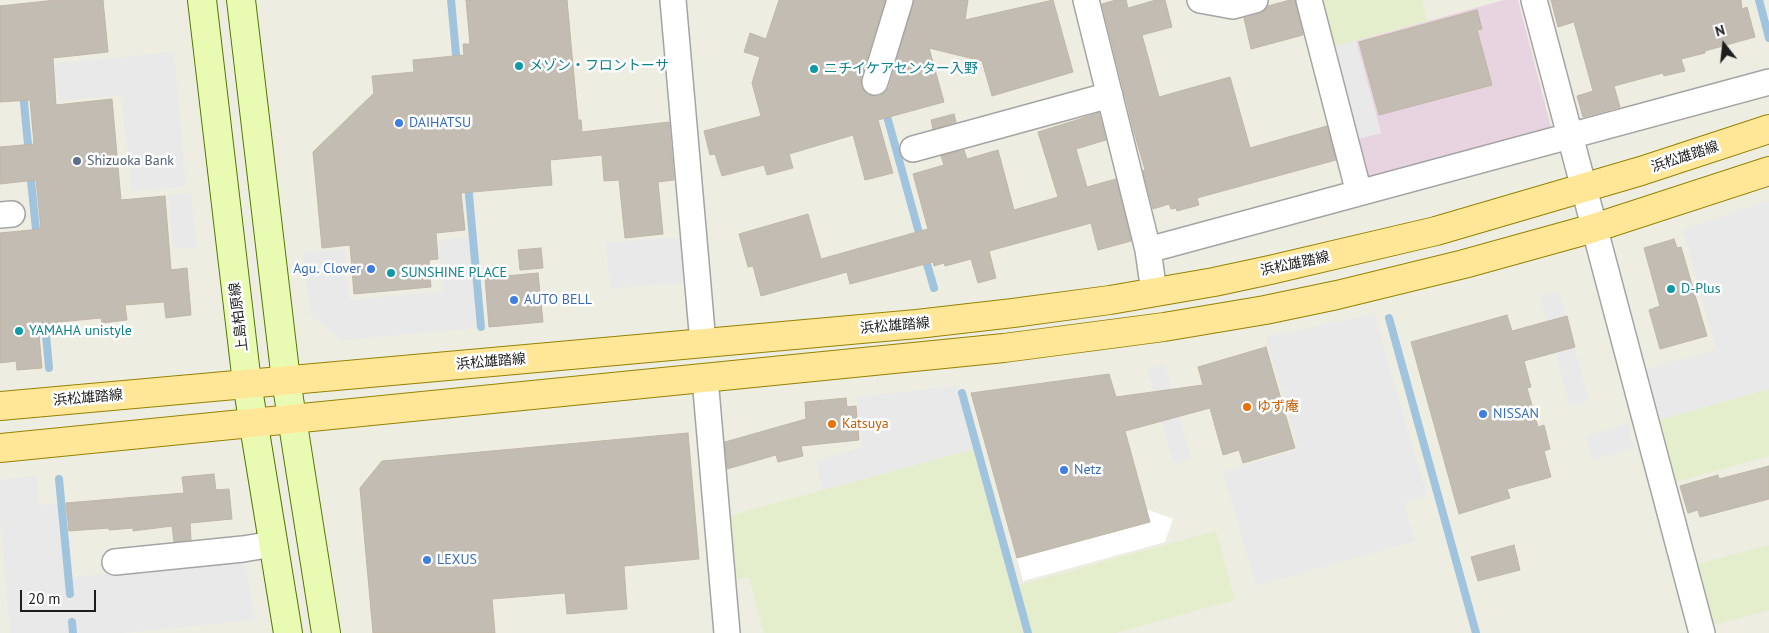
<!DOCTYPE html>
<meta charset="utf-8">
<style>
body{margin:0}
#map{position:relative;width:1769px;height:633px;overflow:hidden;background:#eeede2;font-family:"PT Sans",sans-serif}
canvas{display:block}
.north{position:absolute;left:1699px;top:20px;width:50px;height:50px;-webkit-text-stroke:4px #fff;paint-order:stroke;rotate:344deg;font-size:14px;font-weight:700;line-height:20px;text-align:center;color:#1d1d1d}
.north::after{content:'';display:block;margin:auto;width:18px;height:22px;background:#1d1d1d;clip-path:polygon(50% 0,100% 100%,50% 72%,0 100%)}
.scale{position:absolute;left:20px;top:590px;width:76px;height:22px;box-sizing:border-box;border:2px solid #1d1d1d;border-top:0;padding-left:6px;font-size:15px;line-height:18px;white-space:nowrap;color:#1d1d1d;-webkit-text-stroke:4px #fff;paint-order:stroke}
</style>
<div id="map">
<canvas width="1769" height="633"></canvas>
<div class="north">N</div>
<div class="scale">20 m</div>
</div>
<script>
const ctx = document.querySelector('canvas').getContext('2d');
ctx.lineJoin = 'round';
function fillPath(path, color) {
  ctx.fillStyle = color;
  ctx.fill(path, 'evenodd');
}
function shape(rows) {
  const path = new Path2D();
  for (const r of rows) {
    path.moveTo(r[0], r[1]);
    for (let i = 2; i < r.length; i += 2) path.lineTo(r[i], r[i + 1]);
  }
  return path;
}
function strokePath(path, color, width, dash) {
  ctx.strokeStyle = color;
  ctx.lineWidth = width;
  ctx.lineCap = dash ? 'butt' : 'round';
  ctx.setLineDash(dash || []);
  ctx.stroke(path);
}
function write(font, color, halo, rows, align = 'center') {
  ctx.font = font + ' "PT Sans","Noto Sans JP",sans-serif';
  ctx.lineWidth = 5;
  ctx.setLineDash([]);
  ctx.textBaseline = 'middle';
  ctx.strokeStyle = halo;
  ctx.fillStyle = color;
  for (const [text, x, y, turn = 0] of rows) {
    ctx.save();
    ctx.translate(x, y);
    ctx.rotate((+turn || 0) * Math.PI / 180);
    ctx.textAlign = isNaN(turn) ? turn : align;
    if (halo) ctx.strokeText(text, 0, 0);
    ctx.fillText(text, 0, 0);
    ctx.restore();
  }
}
const industrial = shape([
 [1504,0,1518,0,1553,135,1372,183,1363,177,1353,140,1381,133,1356,41]
]);
const farmland = shape([
 [1317,0,1422,0,1427,21,1329,48],
 [1769,389,1769,456,1672,483,1655,421],
 [973,449,1024,633,764,633,749,577,730,582,725,517],
 [1216,531,1235,600,1115,633,1032,633,1019,585],
 [1769,545,1769,610,1710,626,1694,565]
]);
const parking = shape([
 [1356,41,1381,133,1353,140,1329,48],
 [174,52,186,186,131,191,122,95,60,101,58,89,27,92,25,66],
 [191,193,197,247,173,249,168,195],
 [1769,201,1769,389,1655,421,1642,370,1716,350,1683,230],
 [469,237,477,328,342,340,311,316,303,253,344,249,349,300,443,291,439,240],
 [681,237,685,282,610,289,606,243],
 [1559,291,1589,401,1570,406,1540,296],
 [1374,314,1427,496,1404,503,1415,541,1256,586,1223,472,1298,449,1266,337],
 [1165,364,1191,459,1173,463,1147,369],
 [956,386,973,449,823,490,815,461,862,447,857,397],
 [1628,424,1634,448,1592,460,1585,436],
 [36,476,39,505,57,504,66,597,74,597,72,577,245,561,255,620,123,633,77,633,75,618,68,619,69,633,10,633,0,520,0,480]
]);
const pier = shape([
 [1146,509,1173,519,1165,542,1023,581,1017,558,1149,522]
]);
const stream = shape([
 [451,0,457,65],
 [1759,0,1769,38],
 [23,92,29,155],
 [885,109,921,240],
 [30,171,37,239],
 [468,184,481,327],
 [924,254,934,288],
 [44,313,49,368],
 [1389,318,1476,633],
 [962,393,1028,633],
 [59,479,70,594],
 [72,622,73,633]
]);
const building = shape([
 [56,0,103,0,108,52,53,58,56,105,112,99,121,200,165,196,171,270,187,268,191,315,166,318,164,302,125,305,127,320,102,323,101,318,38,324,42,368,17,370,16,361,0,363,0,233,41,229,36,180,0,184,0,147,34,144,30,100,0,102,0,6,56,0],
 [466,0,567,0,578,120,581,120,582,132,669,122,674,180,658,182,663,234,625,238,619,180,604,181,602,155,550,160,552,185,461,193,465,230,436,233,438,259,429,260,431,287,354,294,350,245,322,248,313,152,374,93,372,76,414,72,413,60,464,55,463,44,470,44,466,0],
 [779,0,885,0,861,78,861,86,864,91,871,96,879,96,885,92,889,87,914,0,968,0,965,20,1053,0,1073,72,992,96,982,61,929,48,944,102,878,120,893,173,865,180,853,135,789,154,793,168,767,175,764,165,722,176,715,154,710,155,704,131,761,116,752,83,760,57,744,52,750,33,766,39,779,0],
 [1116,0,1126,0,1128,8,1156,0,1165,0,1172,27,1142,35,1159,97,1230,77,1250,148,1327,126,1336,160,1197,198,1199,205,1177,211,1176,208,1171,209,1169,204,1153,209,1143,171,1145,170,1134,132,1102,4,1116,0],
 [1290,0,1295,0,1303,35,1251,49,1244,18,1259,14,1265,10,1268,6,1290,0],
 [1551,0,1741,0,1742,9,1747,7,1755,37,1705,51,1705,53,1681,59,1685,71,1664,76,1663,73,1614,86,1620,107,1583,117,1577,96,1593,91,1574,22,1558,27,1551,0],
 [1477,10,1482,29,1477,30,1492,85,1379,115,1359,42,1477,10],
 [1099,113,1106,140,1076,149,1087,187,1116,179,1131,241,1098,250,1091,223,989,251,996,278,978,283,971,259,945,266,944,263,934,266,933,262,850,284,847,272,761,296,753,266,748,267,739,234,808,214,821,259,924,230,928,229,913,174,944,165,941,156,964,150,967,159,998,150,1014,210,1058,197,1038,132,1099,113],
 [954,114,956,122,933,129,931,120,954,114],
 [1674,239,1677,248,1681,247,1707,336,1660,349,1649,310,1660,306,1644,248,1674,239],
 [541,248,543,268,520,270,518,250,541,248],
 [538,273,543,322,489,327,485,278,538,273],
 [1507,315,1512,331,1567,316,1575,347,1524,361,1531,387,1527,388,1538,427,1544,425,1550,449,1544,451,1551,477,1507,489,1510,498,1459,514,1411,342,1507,315],
 [1266,347,1295,448,1243,463,1239,450,1223,455,1210,408,1125,431,1150,522,1017,558,971,393,1109,374,1116,397,1203,385,1198,367,1266,347],
 [846,398,847,407,856,406,859,440,801,446,803,456,778,462,776,455,727,469,725,442,806,419,805,402,846,398],
 [688,433,699,559,624,566,627,609,567,614,565,593,492,599,495,633,373,633,360,488,382,461,688,433],
 [1769,466,1769,499,1700,517,1698,510,1688,513,1680,486,1718,475,1719,479,1769,466],
 [214,474,216,490,229,489,232,519,190,523,191,540,174,542,172,526,133,531,133,528,109,530,109,528,69,531,66,503,184,493,182,477,214,474],
 [1514,545,1520,570,1478,581,1471,557,1514,545]
]);
const street = shape([
 [673,0,703,343],
 [1086,0,1148,250,1154,292],
 [1200,0,1233,6,1255,0],
 [1309,0,1359,193],
 [1534,0,1702,633],
 [875,82,900,0],
 [913,149,1110,95],
 [0,215,12,214],
 [1148,250,1769,82],
 [705,378,727,633],
 [115,562,243,549,273,544]
]);
const secondary = shape([
 [202,0,247,383,288,633],
 [241,0,286,380,326,633]
]);
const primary = shape([
 [0,406,917,324,1013,313,1110,300,1214,282,1270,270,1436,231,1641,171,1769,129],
 [0,448,1004,348,1164,327,1265,310,1337,295,1464,264,1594,228,1769,171]
]);
const markers = [
 [519,66,5,"#0f9aa8"],
 [814,69,5,"#0f9aa8"],
 [399,123,5,"#3f7fe0"],
 [77,161,5,"#5c6f8a"],
 [371,269,5,"#3f7fe0"],
 [391,273,5,"#0f9aa8"],
 [1671,289,5,"#0f9aa8"],
 [514,300,5,"#3f7fe0"],
 [19,331,5,"#0f9aa8"],
 [1247,407,5,"#e8710a"],
 [1483,414,5,"#3f7fe0"],
 [832,424,5,"#e8710a"],
 [1064,470,5,"#3f7fe0"],
 [427,560,5,"#3f7fe0"]
];
const cultureNames = [
 ["メゾン・フロントーサ",529,66],
 ["ニチイケアセンター入野",824,69],
 ["SUNSHINE PLACE",401,273],
 ["D-Plus",1681,289],
 ["YAMAHA unistyle",29,331]
];
const shopNames = [
 ["DAIHATSU",409,123],
 ["Agu. Clover",361,269,"right"],
 ["AUTO BELL",524,300],
 ["NISSAN",1493,414],
 ["Netz",1074,470],
 ["LEXUS",437,560]
];
const streetNames = [
 ["浜松雄踏線",1685,157,-18],
 ["浜松雄踏線",1295,264,-12],
 ["上島柏原線",239,317,-97],
 ["浜松雄踏線",895,326,-5],
 ["浜松雄踏線",491,362,-5],
 ["浜松雄踏線",88,398,-5]
];
const serviceNames = [
 ["Shizuoka Bank",87,161]
];
const foodNames = [
 ["ゆず庵",1257,407],
 ["Katsuya",842,424]
];
fillPath(industrial, '#e8d4e0');
fillPath(farmland, '#e5eecc');
fillPath(parking, '#e9e9e9');
fillPath(pier, '#fff');
strokePath(stream, '#a0c4de', 8);
fillPath(building, '#c3bcb2');
strokePath(building, '#c0b6a4', 1);
strokePath(street, '#a4a4a4', 28);
strokePath(secondary, '#527601', 30);
strokePath(primary, '#958200', 30);
strokePath(street, '#fff', 25);
strokePath(secondary, '#e9fbb3', 28);
strokePath(primary, '#ffe797', 28);
for (const [x, y, r, color] of markers) {
  const dot = new Path2D();
  dot.arc(x, y, r, 0, 2 * Math.PI);
  ctx.fillStyle = color;
  ctx.fill(dot);
  strokePath(dot, '#fff', 2);
}
write('14px', '#0d838f', '#fff', cultureNames, 'left');
write('14px', '#366cbe', '#fff', shopNames, 'left');
write('14px', '#1d1d1d', '#fff', streetNames);
write('14px', '#4e5e75', '#fff', serviceNames, 'left');
write('14px', '#c56008', '#fff', foodNames, 'left');
</script>
